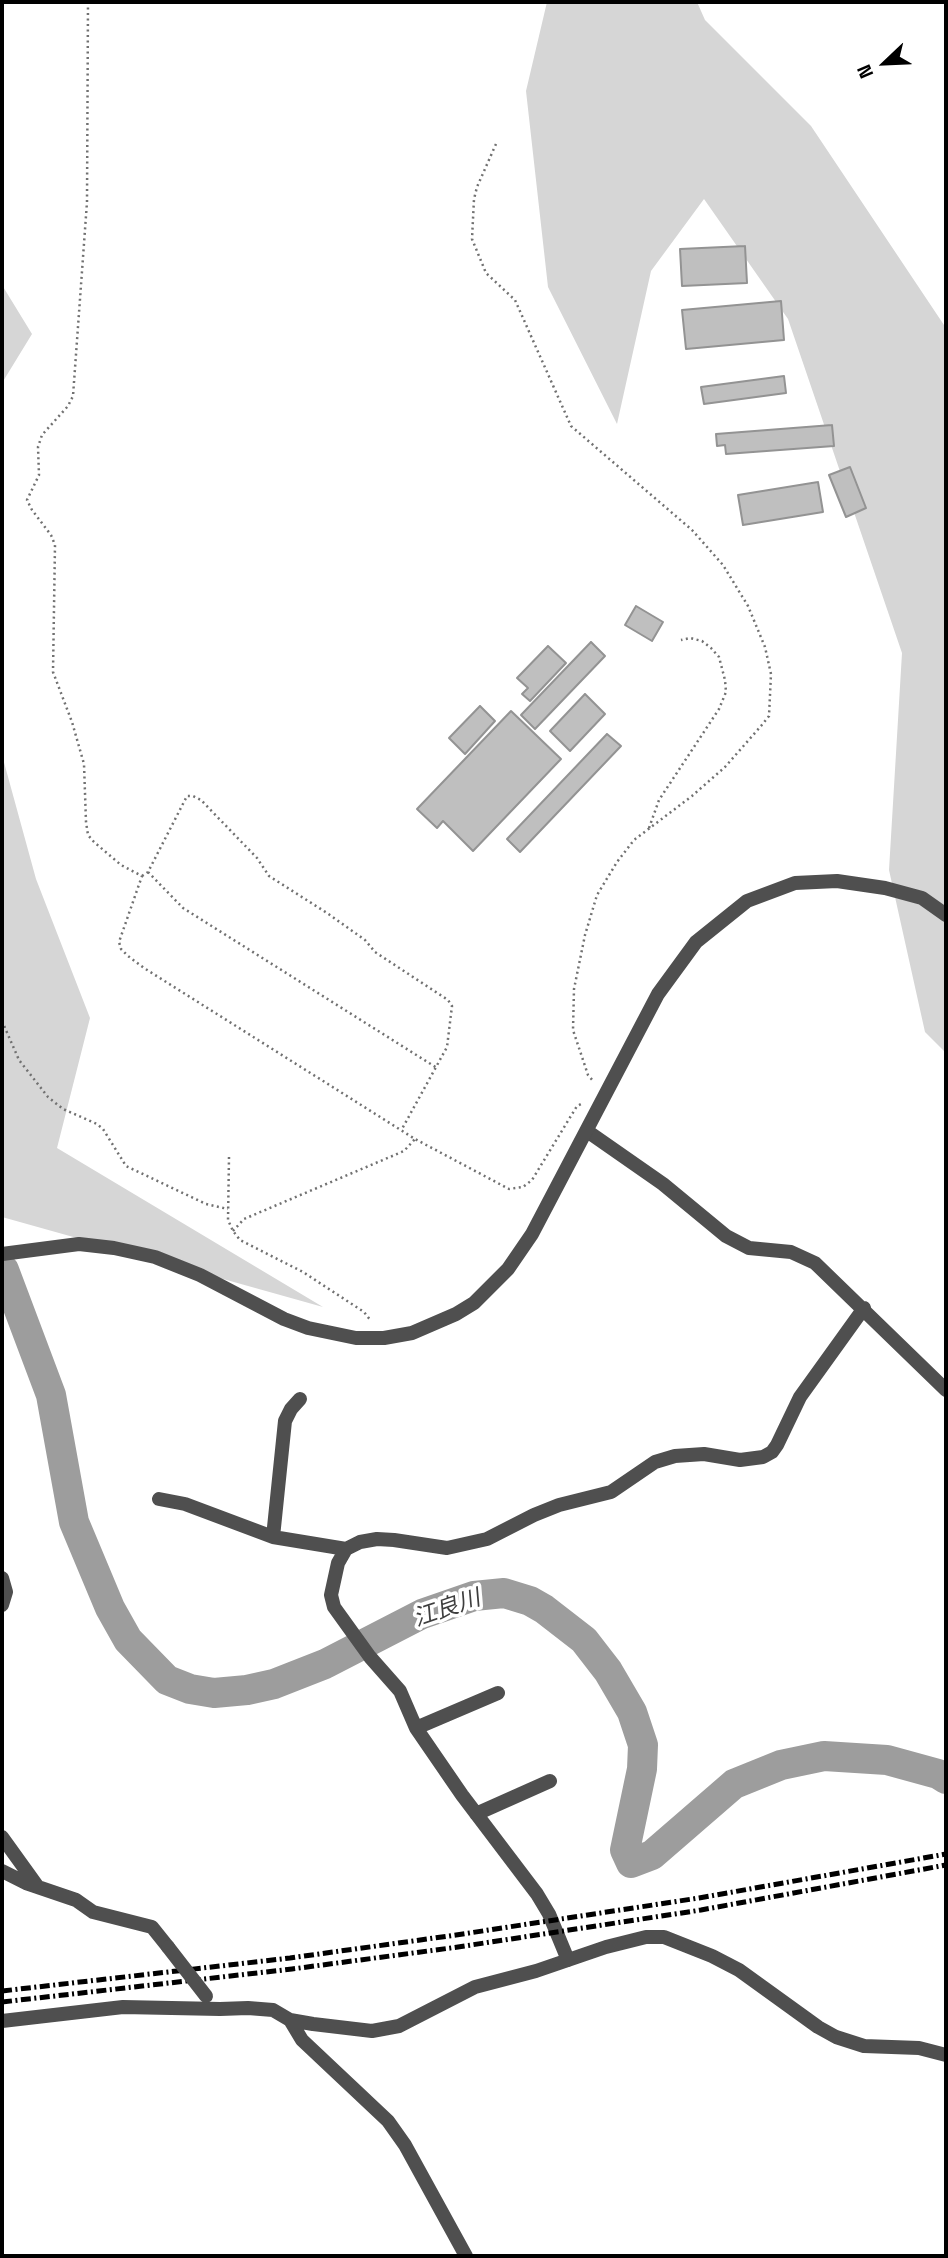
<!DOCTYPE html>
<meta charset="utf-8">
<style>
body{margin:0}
#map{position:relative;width:948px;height:2258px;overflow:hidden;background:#fff;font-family:"Space Grotesk",sans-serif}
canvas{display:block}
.frame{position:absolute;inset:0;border:4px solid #000;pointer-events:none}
.north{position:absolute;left:850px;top:28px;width:70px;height:70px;-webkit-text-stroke:5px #fff;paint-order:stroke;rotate:247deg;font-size:19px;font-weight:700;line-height:28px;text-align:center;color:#000}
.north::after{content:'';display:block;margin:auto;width:24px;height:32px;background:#000;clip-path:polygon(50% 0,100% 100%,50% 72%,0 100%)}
</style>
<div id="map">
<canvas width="948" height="2258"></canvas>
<div class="frame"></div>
<div class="north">N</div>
</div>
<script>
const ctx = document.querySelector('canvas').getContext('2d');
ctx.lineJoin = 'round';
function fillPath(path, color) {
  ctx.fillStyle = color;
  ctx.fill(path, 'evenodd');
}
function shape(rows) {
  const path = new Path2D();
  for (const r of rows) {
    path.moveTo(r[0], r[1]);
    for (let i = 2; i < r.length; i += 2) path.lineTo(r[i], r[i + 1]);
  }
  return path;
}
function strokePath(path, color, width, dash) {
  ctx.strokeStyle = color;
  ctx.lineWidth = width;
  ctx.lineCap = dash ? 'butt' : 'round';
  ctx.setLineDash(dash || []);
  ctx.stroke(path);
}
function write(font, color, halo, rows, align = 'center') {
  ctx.font = font + ' "Space Grotesk","Noto Sans JP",sans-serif';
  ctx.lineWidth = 7;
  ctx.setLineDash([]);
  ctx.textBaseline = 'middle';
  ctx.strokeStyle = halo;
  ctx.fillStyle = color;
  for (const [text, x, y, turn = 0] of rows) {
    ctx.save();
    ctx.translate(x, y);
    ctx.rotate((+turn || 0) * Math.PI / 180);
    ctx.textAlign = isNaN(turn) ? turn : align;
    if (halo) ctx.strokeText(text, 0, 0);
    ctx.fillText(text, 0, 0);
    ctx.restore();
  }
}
const green = shape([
 [547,2,697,2,705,20,811,126,946,328,946,1053,925,1032,889,870,902,653,788,319,704,199,651,271,617,424,548,287,526,91],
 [2,285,32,334,2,383],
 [2,755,36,879,90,1018,57,1148,323,1307,2,1217]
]);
const river = shape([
 [4,1270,51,1395,74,1522,110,1608,128,1640,167,1680,190,1689,214,1693,247,1690,274,1684,325,1664,422,1614,474,1596,504,1593,530,1601,544,1609,584,1640,608,1671,632,1712,643,1745,642,1769,625,1850,631,1863,652,1855,734,1784,781,1765,824,1756,887,1760,938,1774,946,1779]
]);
const building = shape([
 [745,246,747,283,682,286,680,249,745,246],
 [781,301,784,340,686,349,682,310,781,301],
 [784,376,786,393,704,404,701,387,784,376],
 [832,425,834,446,726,454,725,445,717,446,716,434,832,425],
 [850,467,866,508,846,517,829,475,850,467],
 [818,482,823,512,743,525,738,495,818,482],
 [636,606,663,622,652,641,625,625,636,606],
 [591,642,605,656,535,729,521,715,591,642],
 [548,646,566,663,530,701,522,694,528,688,517,678,548,646],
 [585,694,605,714,570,751,550,731,585,694],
 [480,706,495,721,465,754,449,738,480,706],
 [511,711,561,759,473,851,443,821,437,828,417,809,511,711],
 [607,734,621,746,520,852,507,839,607,734]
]);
const path = shape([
 [88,2,87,202,73,396,68,406,42,435,38,447,39,475,27,500,32,510,51,535,55,545,53,672,72,722,84,764,86,822,88,835,94,842,121,865,142,876,119,942,121,949,128,956,144,968,415,1139,509,1189,523,1187,532,1180,577,1106,581,1104],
 [496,144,477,187,474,199,472,239,486,273,515,300,571,426,692,530,723,565,748,606,765,647,771,674,769,716,761,726,725,767,692,796,634,840,617,862,597,895,585,935,574,989,573,1030,588,1075,594,1082],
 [649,828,659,800,719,709,726,692,725,680,719,657,711,648,702,641,690,638,681,640],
 [148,872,183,908,437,1068],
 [142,876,148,872,187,796,193,796,201,800,257,858,269,876,327,913,365,940,375,952,448,1000,452,1006,447,1047,402,1129],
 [2,1021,19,1060,48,1097,63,1109,97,1124,103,1129,126,1166,206,1204,228,1209],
 [229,1157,228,1220,233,1231,240,1240,303,1272,364,1312,371,1321],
 [233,1231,244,1219,404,1151,415,1139]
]);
const minor = shape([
 [587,1131,663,1184,726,1236,749,1248,791,1252,815,1263,946,1390],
 [159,1499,185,1504,273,1537,346,1549],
 [273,1537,285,1421,291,1409,300,1399],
 [2,1578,6,1592,2,1605],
 [416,1728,498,1693],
 [476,1814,550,1781],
 [2,1837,38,1887],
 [2,1871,26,1883,76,1900,93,1912,152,1927,168,1947],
 [568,1960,549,1914,537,1894,462,1795,416,1728,400,1691,370,1657,334,1607,331,1595,338,1563,346,1549,360,1542,377,1539,394,1540,447,1548,487,1539,534,1515,559,1505,611,1492,655,1462,675,1456,704,1454,740,1460,763,1457,772,1452,777,1445,800,1397,864,1308],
 [290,2020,302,2040,388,2121,405,2145,466,2256],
 [2,2021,123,2007,220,2009,248,2008,273,2010,290,2020,313,2024,372,2031,399,2026,475,1987,536,1971,606,1947,646,1937,664,1937,712,1956,739,1970,818,2027,836,2037,864,2046,919,2048,946,2055]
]);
const tertiary = shape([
 [2,1254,79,1244,114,1248,155,1257,200,1275,284,1319,308,1328,356,1338,384,1338,412,1333,456,1314,474,1303,508,1269,532,1234,658,994,696,942,747,901,795,883,837,881,885,888,922,898,946,915]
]);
const rail = shape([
 [2,1991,290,1958,456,1935,699,1898,946,1854],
 [2,2002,292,1969,458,1947,701,1910,946,1865]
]);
const minorBridge = shape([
 [168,1947,206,1996]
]);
const waterNames = [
 ["江良川",447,1609,-19]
];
fillPath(green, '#d6d6d6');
strokePath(river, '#9d9d9d', 30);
fillPath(building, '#bfbfbf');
strokePath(building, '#939393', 2);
strokePath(path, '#717171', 2.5, [2, 3.5]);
strokePath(minor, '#4f4f4f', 14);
strokePath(tertiary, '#4f4f4f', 14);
strokePath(rail, '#000', 5, [10, 3.5, 2, 3.5]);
strokePath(minorBridge, '#4f4f4f', 14);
write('italic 23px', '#3e3e3e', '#fff', waterNames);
</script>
